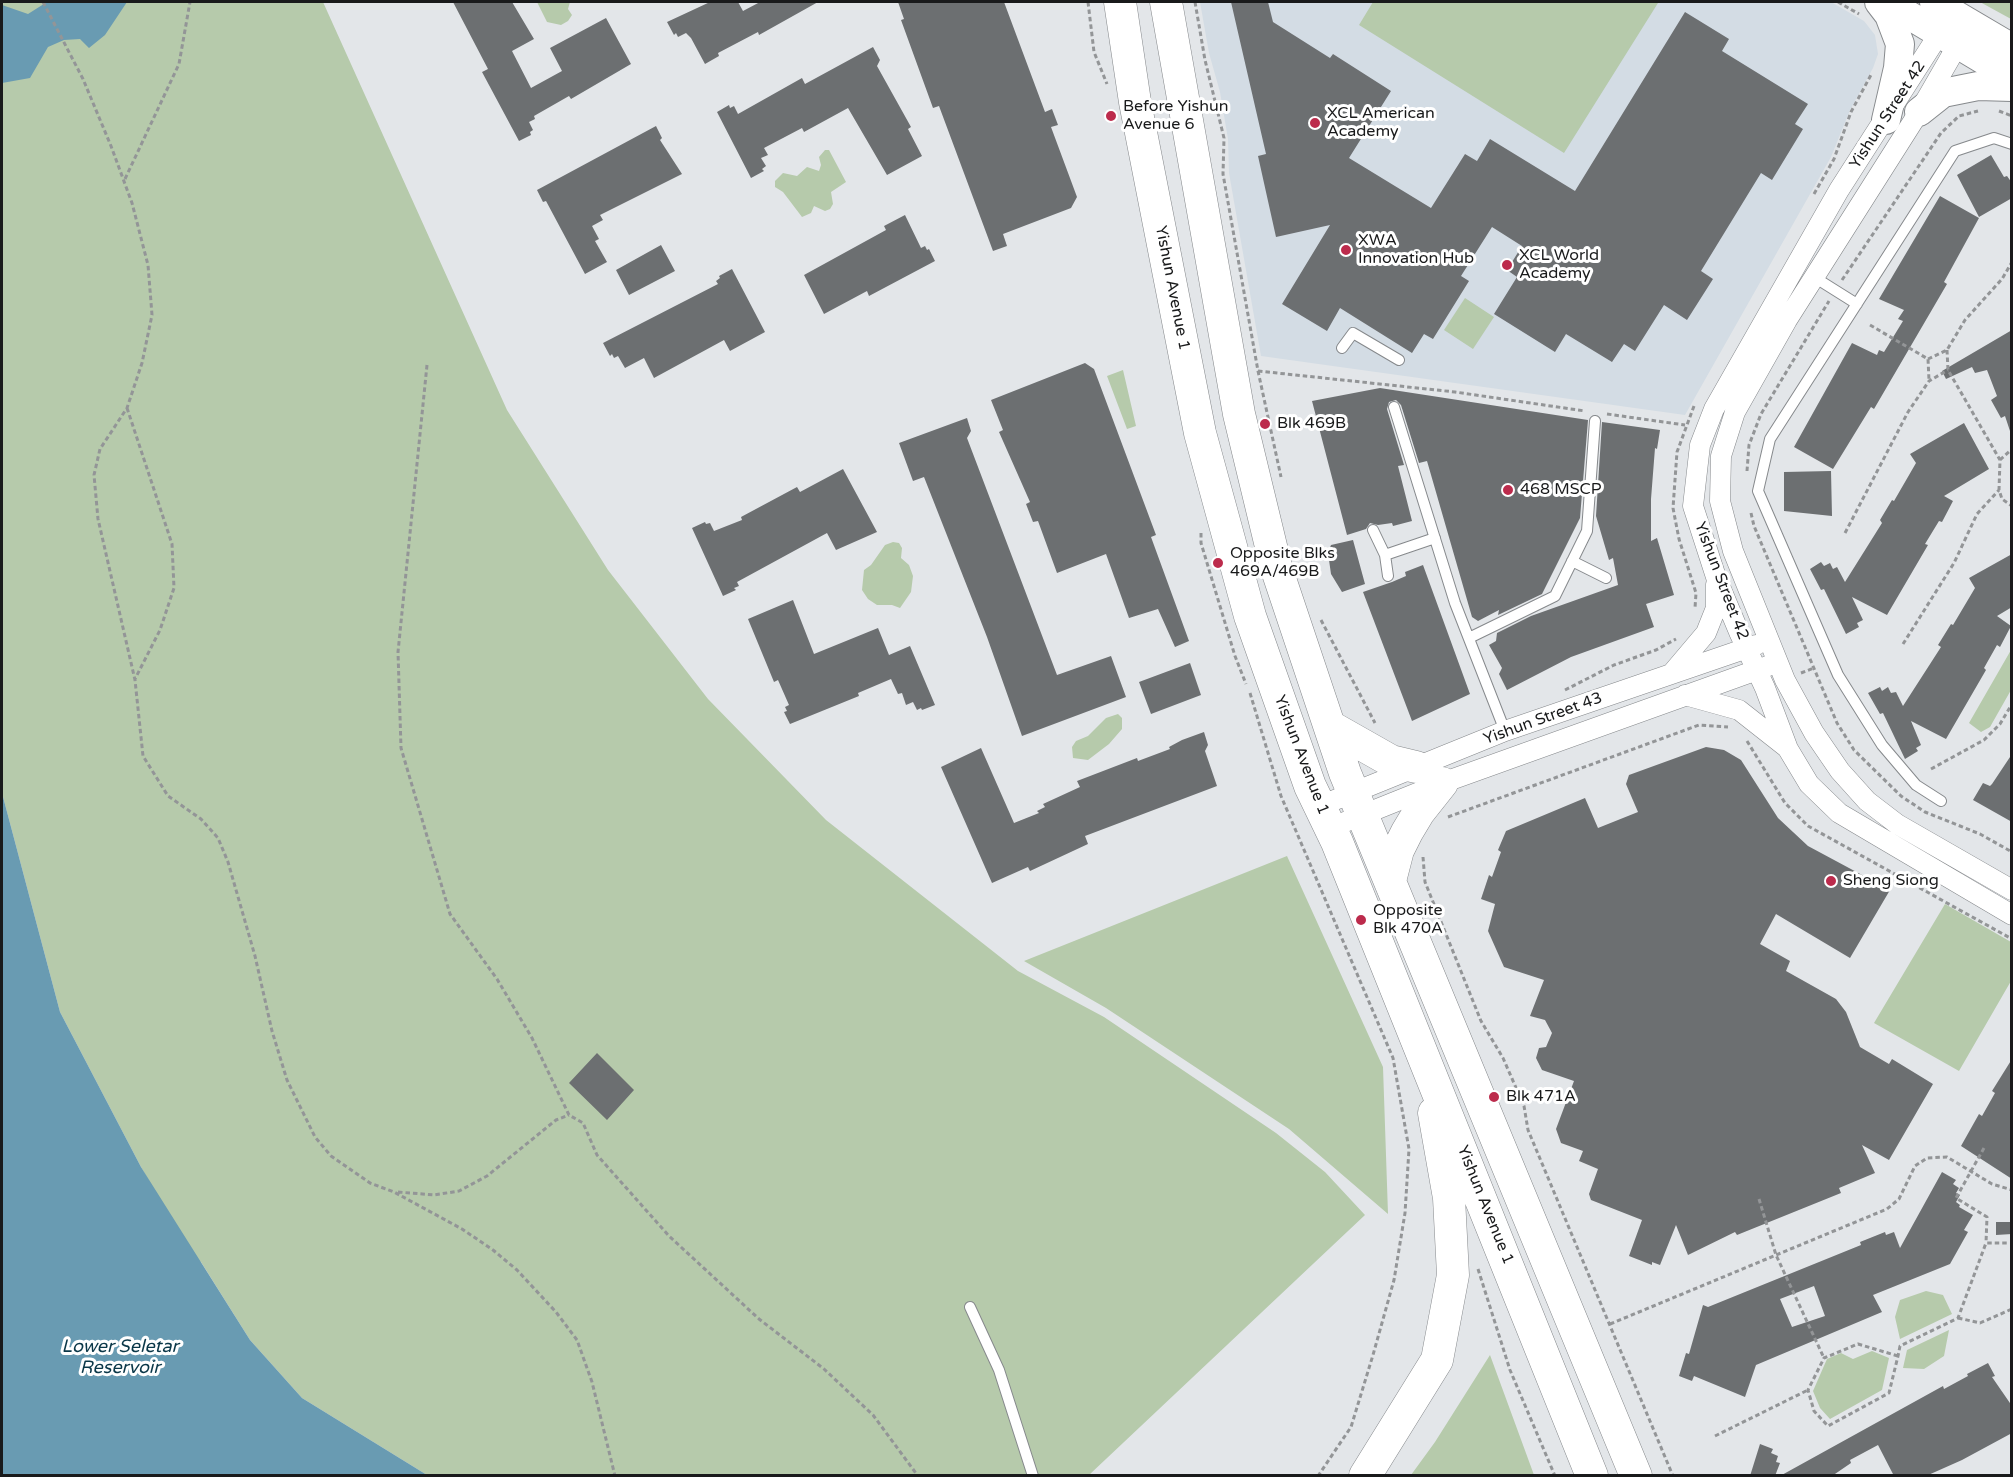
<!DOCTYPE html>
<style>
body{margin:0}
#map{position:relative;width:2013px;height:1477px;overflow:hidden;background:#e3e6e9;font-family:"Varela Round",sans-serif}
canvas{display:block}
.frame{position:absolute;inset:0;border:3px solid #191a1b;pointer-events:none}
</style>
<div id="map">
<canvas width="2013" height="1477"></canvas>
<div class="frame"></div>
</div>
<script>
const ctx = document.querySelector('canvas').getContext('2d');
ctx.lineJoin = 'round';
function fillPath(path, color) {
  ctx.fillStyle = color;
  ctx.fill(path, 'evenodd');
}
function shape(rows) {
  const path = new Path2D();
  for (const r of rows) {
    path.moveTo(r[0], r[1]);
    for (let i = 2; i < r.length; i += 2) path.lineTo(r[i], r[i + 1]);
  }
  return path;
}
function strokePath(path, color, width, dash) {
  ctx.strokeStyle = color;
  ctx.lineWidth = width;
  ctx.lineCap = dash ? 'butt' : 'round';
  ctx.setLineDash(dash || []);
  ctx.stroke(path);
}
function write(font, color, halo, rows, align = 'center') {
  ctx.font = font + ' "Varela Round",sans-serif';
  ctx.lineWidth = 6;
  ctx.setLineDash([]);
  ctx.textBaseline = 'middle';
  ctx.strokeStyle = halo;
  ctx.fillStyle = color;
  for (const [text, x, y, turn = 0] of rows) {
    ctx.save();
    ctx.translate(x, y);
    ctx.rotate((+turn || 0) * Math.PI / 180);
    ctx.textAlign = isNaN(turn) ? turn : align;
    if (halo) ctx.strokeText(text, 0, 0);
    ctx.fillText(text, 0, 0);
    ctx.restore();
  }
}
const built = shape([
 [1200,2,1831,2,1864,21,1875,35,1878,54,1873,68,1850,110,1831,157,1685,415,1261,356,1229,173,1228,139,1220,92,1209,53]
]);
const green = shape([
 [2,2,323,2,507,410,608,570,708,699,826,820,1018,971,1104,1017,1276,1133,1325,1172,1365,1215,1089,1475,427,1475,302,1398,250,1340,201,1262,193,1258,141,1167,60,1012,2,793],
 [537,2,570,2,568,9,572,15,568,21,561,25,547,22],
 [1373,2,1655,2,1658,3,1564,153,1359,25],
 [1980,2,2011,2,2011,19],
 [825,150,829,150,846,182,831,192,833,204,830,209,825,211,814,206,811,213,802,217,783,192,775,187,775,181,783,173,797,176,807,167,819,171,821,165,819,157],
 [1465,298,1494,317,1473,349,1444,330],
 [1123,370,1136,426,1127,429,1107,376],
 [893,542,899,543,902,548,901,558,909,565,913,576,911,592,900,608,892,605,877,605,868,599,862,590,864,570,871,565,885,545],
 [2011,650,2011,690,1990,727,1981,732,1969,723],
 [1118,714,1122,718,1122,729,1109,744,1088,760,1073,758,1072,747,1076,741,1088,736,1106,718],
 [1287,856,1383,1067,1388,1214,1289,1129,1106,1008,1024,961],
 [1945,904,2011,942,2011,981,1959,1071,1874,1023],
 [1926,1291,1943,1295,1952,1314,1900,1339,1895,1317,1900,1300],
 [1949,1330,1944,1356,1924,1369,1903,1368,1907,1350],
 [1872,1351,1889,1358,1882,1390,1830,1419,1820,1408,1813,1391,1827,1359,1841,1353,1853,1359],
 [1490,1355,1534,1475,1411,1475,1435,1442]
]);
const water = shape([
 [47,2,127,2,105,35,89,48,80,39,64,40,48,47,30,78,2,83,2,5,28,14],
 [2,793,60,1012,141,1167,250,1340,302,1398,427,1475,2,1475]
]);
const building = shape([
 [453,2,512,2,534,39,512,51,531,88,562,71,550,48,606,18,631,64,571,99,569,96,534,116,535,119,529,122,533,130,530,132,531,135,519,141,482,72,488,69],
 [710,2,738,2,743,11,760,2,818,2,759,35,758,32,718,53,719,56,705,64,691,38,686,33,678,37,676,33,674,35,667,22],
 [898,2,1004,2,1045,112,1052,109,1058,125,1051,127,1077,197,1071,208,1003,234,1007,246,993,251,939,106,933,108,901,20,904,19],
 [1231,2,1268,2,1273,22,1330,58,1333,54,1391,91,1349,158,1431,208,1465,154,1477,161,1490,139,1575,191,1685,12,1729,39,1722,51,1808,104,1795,124,1803,129,1772,180,1761,173,1701,271,1713,279,1687,320,1664,305,1635,351,1624,344,1612,362,1566,334,1555,352,1494,314,1517,277,1507,270,1522,246,1492,227,1461,276,1469,281,1433,339,1424,334,1412,353,1340,308,1327,331,1282,304,1330,225,1276,237,1258,156,1266,154],
 [873,47,880,60,877,66,911,127,908,129,922,156,887,175,848,108,804,132,802,128,764,148,768,155,761,158,766,166,762,169,764,171,751,178,717,112,729,105,730,108,734,106,738,114,802,78,805,84],
 [656,126,662,138,660,140,682,174,600,215,603,220,592,226,599,239,595,241,607,262,585,274,546,201,543,202,537,190],
 [1991,155,2004,177,2007,176,2012,183,2012,198,1979,217,1957,175],
 [1940,196,1979,218,1944,282,1947,284,1874,409,1871,407,1833,469,1794,447,1852,343,1877,355,1879,350,1884,352,1903,321,1898,319,1904,310,1879,299],
 [905,215,921,248,925,246,927,250,929,249,935,261,869,296,867,291,824,314,804,275,886,230,884,226],
 [661,245,675,271,629,295,616,270],
 [732,269,765,332,730,351,724,340,654,378,644,358,625,368,618,356,614,358,612,354,610,356,603,343,718,284,716,281,720,278,719,276],
 [2012,330,2012,431,2010,431,2005,416,2001,418,1991,400,1997,396,1987,370,1975,373,1972,367,1946,379,1942,371],
 [1085,363,1094,369,1156,535,1151,537,1189,641,1175,647,1158,609,1129,618,1106,554,1057,573,1038,521,1033,522,1026,504,1030,502,999,432,1003,430,991,400],
 [1380,388,1588,420,1580,518,1542,594,1498,615,1499,610,1478,621,1472,617,1427,461,1419,463,1401,405,1396,400,1389,402,1387,409,1404,465,1398,466,1412,521,1393,526,1392,523,1378,525,1370,523,1366,529,1347,535,1312,401],
 [967,418,971,431,967,438,1057,675,1111,656,1126,697,1022,736,987,637,924,477,913,481,899,443],
 [1602,422,1660,430,1657,449,1655,448,1651,499,1651,541,1657,538,1674,595,1646,604,1654,627,1571,657,1507,690,1499,674,1502,668,1489,645,1496,641,1497,633,1531,616,1618,585,1613,558,1609,560,1596,516],
 [1964,423,1989,469,1944,496,1953,501,1942,522,1939,521,1925,544,1928,545,1887,615,1852,597,1863,620,1857,623,1859,627,1846,634,1824,589,1821,590,1810,569,1821,562,1824,566,1830,563,1833,569,1837,567,1845,582,1882,523,1880,520,1892,500,1894,501,1916,463,1910,454],
 [843,469,877,532,836,550,827,533,737,582,739,586,734,588,736,590,723,596,692,528,705,522,706,524,710,523,714,531,742,520,741,517,797,487,800,492],
 [1831,471,1832,516,1784,511,1784,472],
 [1353,540,1365,584,1342,592,1331,574,1328,553,1331,545],
 [2012,554,2012,607,1997,616,2011,626,2000,647,1997,645,1984,668,1986,670,1946,739,1911,721,1921,745,1916,748,1918,751,1905,759,1883,713,1880,714,1868,693,1880,687,1882,691,1888,687,1891,693,1896,692,1903,706,1941,647,1938,645,1951,624,1953,625,1975,588,1969,578],
 [1423,565,1470,694,1412,721,1363,592,1392,582,1406,576,1405,572],
 [793,600,814,654,878,628,889,655,910,646,935,705,922,710,921,708,917,710,913,702,906,705,902,693,898,694,891,679,858,693,859,696,790,724,784,712,787,711,785,707,789,705,778,680,774,682,748,619],
 [1190,663,1201,695,1151,714,1139,682],
 [1204,732,1208,745,1205,751,1217,786,1085,836,1088,844,1030,871,1028,867,992,883,941,767,981,748,1014,823,1039,813,1037,811,1045,807,1043,804,1080,787,1077,781,1137,758,1138,761,1170,749,1169,747,1182,740],
 [1706,747,1724,750,1741,760,1778,818,1808,846,1890,890,1850,958,1776,914,1760,944,1790,961,1786,971,1836,999,1846,1012,1860,1047,1889,1064,1892,1059,1933,1084,1889,1160,1862,1145,1875,1173,1839,1188,1841,1193,1737,1235,1735,1232,1688,1255,1676,1225,1660,1265,1652,1262,1652,1265,1629,1256,1642,1220,1591,1200,1589,1194,1598,1169,1579,1161,1583,1151,1561,1143,1556,1129,1574,1081,1542,1070,1536,1058,1539,1048,1546,1047,1552,1033,1545,1020,1530,1016,1544,980,1504,967,1488,931,1495,904,1481,899,1489,875,1492,877,1501,852,1498,850,1506,831,1585,798,1598,828,1638,812,1626,784,1629,775],
 [2012,754,2012,822,1973,800,1983,783,1990,786,1992,784],
 [597,1053,634,1090,607,1120,569,1083],
 [2012,1059,2012,1179,1961,1146,1979,1114,1982,1116,1995,1093,1992,1091],
 [1942,1172,1956,1180,1953,1184,1959,1188,1956,1193,1960,1195,1956,1202,1960,1205,1959,1207,1973,1215,1964,1230,1968,1232,1950,1264,1873,1295,1882,1312,1756,1365,1745,1397,1694,1376,1692,1381,1679,1376,1686,1353,1689,1354,1703,1305,1708,1307,1861,1245,1860,1242,1885,1232,1886,1235,1894,1232,1900,1248],
 [1814,1286,1825,1316,1792,1327,1780,1299],
 [1996,1222,2012,1222,2012,1234,1996,1235],
 [1988,1363,1995,1376,1992,1377,2012,1406,2012,1433,1962,1460,1926,1476,1894,1476,1878,1445,1850,1460,1851,1463,1832,1476,1780,1476,1943,1386,1944,1389,1968,1376,1967,1374],
 [1760,1444,1773,1449,1771,1453,1778,1456,1776,1462,1780,1463,1775,1476,1750,1476]
]);
const path = shape([
 [43,2,83,79,111,146,132,203,148,265,152,315,142,363,127,408,100,449,94,475,98,519,135,680,143,756,168,796,201,819,218,838,228,862,255,956,272,1031,287,1080,315,1137,331,1156,370,1183,394,1192,462,1229,493,1250,517,1270,556,1312,577,1340,592,1382,615,1476],
 [1088,2,1094,52,1107,84],
 [1195,2,1205,60,1224,138,1223,174,1258,371,1281,477],
 [1838,2,1859,14],
 [1999,111,2012,116],
 [125,179,179,64,190,2],
 [1814,194,1834,159,1851,112,1872,73],
 [1842,280,1941,133,1959,116,1978,111],
 [1870,325,1928,359,1929,380],
 [1947,350,1948,370,2000,460,1999,490,2002,499,2012,506],
 [1928,359,1947,350,1965,320,2002,279,2012,262],
 [427,365,398,652,401,748,450,914,497,979,532,1038,569,1115,583,1123,597,1155,669,1236,759,1319,824,1369,873,1415,918,1476],
 [1258,371,1455,392,1585,411],
 [1694,406,1677,452,1673,508,1679,539,1696,593,1695,608],
 [127,408,172,544,174,588,160,630,135,679],
 [1607,414,1685,425],
 [2000,460,2012,449],
 [1747,471,1749,445,1761,414,1829,301],
 [1751,513,1754,526,1837,723,1854,750,1901,796,1925,812,1980,834,2012,852],
 [1201,533,1201,543,1235,656,1246,684],
 [1845,533,1908,412,1929,381,1948,370],
 [1321,620,1375,723],
 [1903,644,1954,563,1977,514,1999,490],
 [1801,673,1814,668],
 [1565,690,1614,665,1656,650,1676,639],
 [1250,693,1281,796,1393,1058,1409,1149,1405,1213,1394,1280,1373,1355,1351,1427,1318,1476],
 [1747,741,1785,803,1808,826,2012,939],
 [1931,769,1984,740,2000,724,2012,704],
 [1448,817,1699,725,1728,727],
 [1423,857,1425,882,1481,1021,1503,1058,1524,1106,1528,1130,1673,1476],
 [1984,1148,1956,1198,1987,1217,1986,1243],
 [398,1192,434,1195,459,1191,487,1176,556,1120,569,1115],
 [1759,1199,1776,1255,1824,1358],
 [1478,1269,1510,1370,1555,1476],
 [1958,1318,1980,1323,2012,1309],
 [1610,1324,1887,1209,1899,1199,1915,1166,1927,1158,1947,1157,1992,1184,2012,1190],
 [1898,1356,1858,1344,1824,1358,1808,1390,1814,1411,1828,1426,1889,1393,1898,1356,1900,1346,1958,1318,1986,1243,2007,1243],
 [1715,1436,1808,1390]
]);
const lane = shape([
 [1814,277,1857,304],
 [1342,348,1353,333,1399,360],
 [1394,407,1455,603,1505,731],
 [1373,530,1385,555,1435,538],
 [1385,555,1388,576],
 [1572,561,1606,578],
 [1469,638,1555,596,1587,531,1595,421],
 [1941,801,1916,785,1882,745,1838,675,1758,491,1770,439,1955,151,1994,138,2012,144],
 [970,1307,999,1370,1033,1476]
]);
const street = shape([
 [1946,23,1839,190,1714,409,1700,445,1693,506,1716,577,1739,632,1765,688,1788,749,1809,784,1839,813,2012,915],
 [1964,34,1919,112,1787,320,1735,412,1721,456,1720,501,1733,551,1785,680,1814,733,1840,771,1867,801,1897,824,2012,890],
 [1673,672,1706,633,1716,608,1716,584],
 [1685,695,1739,710,1786,747],
 [1320,806,1505,731,1756,645],
 [1330,828,1442,783,1768,666]
]);
const secondary = shape([
 [1879,2,1889,15,1900,44,1898,68,1886,120],
 [1887,2,2012,77],
 [1934,2,2012,48],
 [1919,112,1943,93,1978,86,2012,87]
]);
const primary = shape([
 [1120,2,1135,102,1200,433,1250,616,1310,786,1337,842,1592,1476],
 [1166,2,1239,414,1276,567,1345,773,1636,1476],
 [1331,727,1391,761,1416,767],
 [1390,881,1398,850,1407,832,1419,812,1442,783],
 [1365,1476,1437,1360,1453,1275,1449,1198,1434,1113]
]);
const markers = [
 [1111,116,6,"#bc2b4c"],
 [1315,123,6,"#bc2b4c"],
 [1346,250,6,"#bc2b4c"],
 [1507,265,6,"#bc2b4c"],
 [1265,424,6,"#bc2b4c"],
 [1508,490,6,"#bc2b4c"],
 [1218,563,6,"#bc2b4c"],
 [1831,881,6,"#bc2b4c"],
 [1361,920,6,"#bc2b4c"],
 [1494,1097,6,"#bc2b4c"]
];
const poiNames = [
 ["Before Yishun",1123,107],
 ["Avenue 6",1123,125],
 ["XCL American",1327,114],
 ["Academy",1327,132],
 ["XWA",1358,241],
 ["Innovation Hub",1358,259],
 ["XCL World",1519,256],
 ["Academy",1519,274],
 ["Blk 469B",1277,424],
 ["468 MSCP",1520,490],
 ["Opposite Blks",1230,554],
 ["469A/469B",1230,572],
 ["Sheng Siong",1843,881],
 ["Opposite",1373,911],
 ["Blk 470A",1373,929],
 ["Blk 471A",1506,1097]
];
const streetNames = [
 ["Yishun Street 42",1888,115,-57],
 ["Yishun Avenue 1",1172,288,79],
 ["Yishun Street 42",1721,581,69],
 ["Yishun Street 43",1543,719,-20],
 ["Yishun Avenue 1",1301,755,69],
 ["Yishun Avenue 1",1485,1205,68]
];
const waterNames = [
 ["Lower Seletar",120,1347],
 ["Reservoir",120,1368]
];
fillPath(built, '#d3dce4');
fillPath(green, '#b6caab');
fillPath(water, '#699bb2');
fillPath(building, '#6c6f71');
strokePath(lane, '#86898c', 12);
strokePath(street, '#86898c', 21);
strokePath(secondary, '#86898c', 30);
strokePath(primary, '#86898c', 33);
strokePath(path, '#939597', 3, [4.5, 3]);
strokePath(lane, '#fff', 10);
strokePath(street, '#fff', 20);
strokePath(secondary, '#fff', 28);
strokePath(primary, '#fff', 32);
for (const [x, y, r, color] of markers) {
  const dot = new Path2D();
  dot.arc(x, y, r, 0, 2 * Math.PI);
  ctx.fillStyle = color;
  ctx.fill(dot);
  strokePath(dot, '#fff', 2);
}
write('16px', '#191a1b', '#fff', poiNames, 'left');
write('16px', '#191a1b', '#fff', streetNames);
write('italic 18px', '#0a3748', '#fff', waterNames);
</script>
